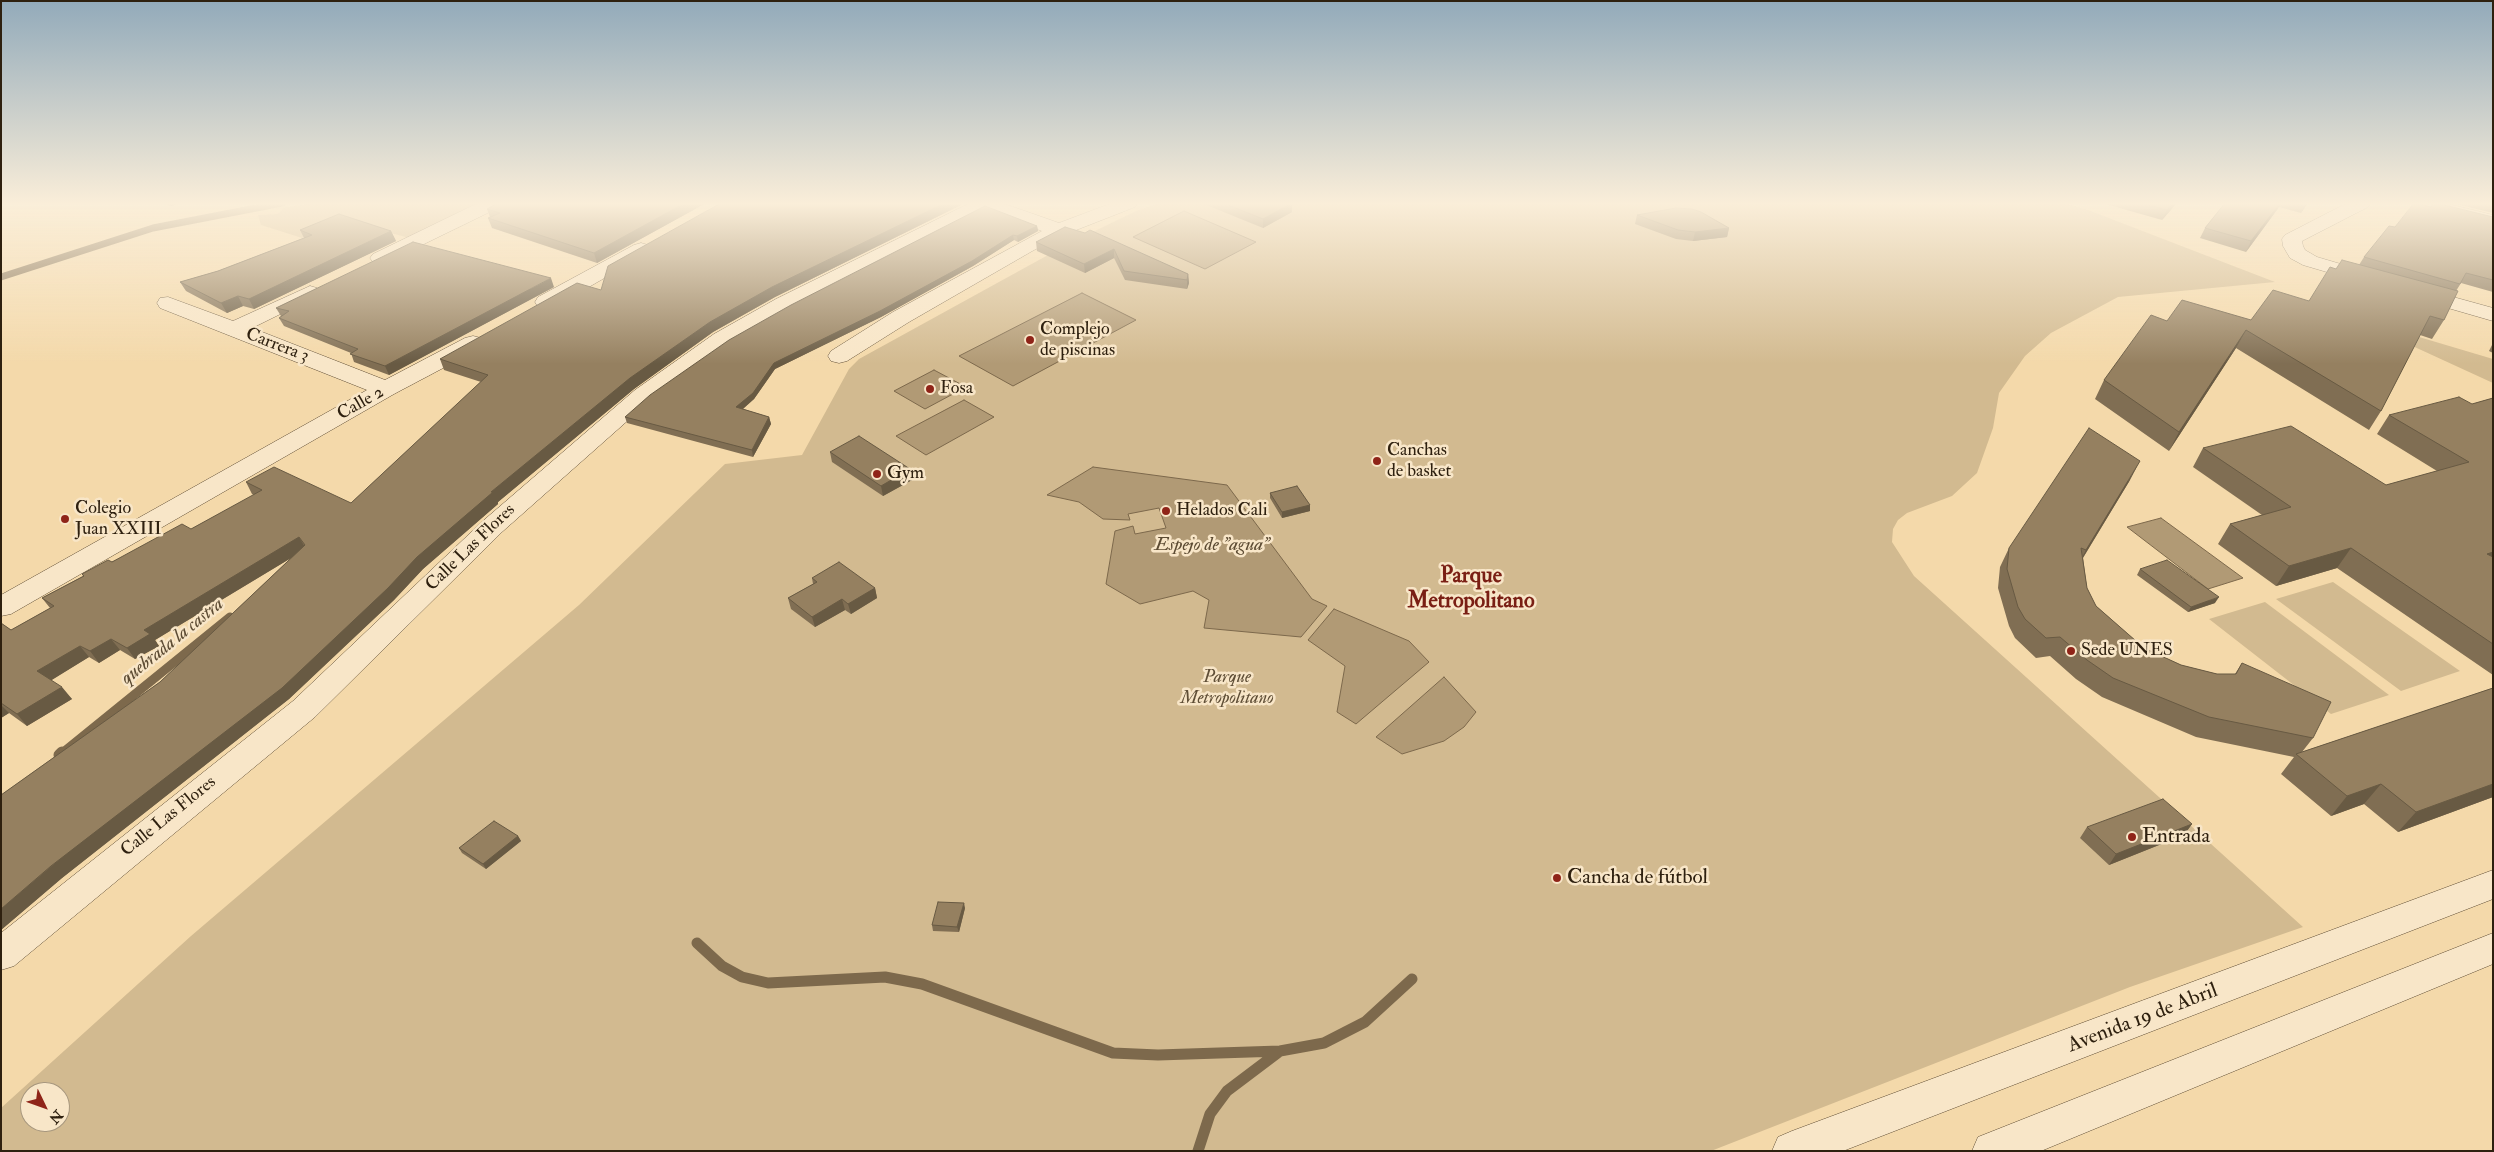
<!DOCTYPE html>
<meta charset="utf-8">
<style>
body{margin:0}
#map{position:relative;width:2494px;height:1152px;overflow:hidden;background:#f4d9aa;font-family:"IM FELL Double Pica",serif}
canvas{display:block}
.frame{position:absolute;inset:0;border:2px solid #2e200f;pointer-events:none}
.north{position:absolute;left:20px;top:1082px;width:50px;height:50px;box-sizing:border-box;background:#f8e6c8;border:1px solid #a7977e;border-radius:50%;rotate:132deg;font-size:14px;font-weight:700;line-height:20px;text-align:center;color:#2e200f}
.north::after{content:'';display:block;margin:auto;width:18px;height:22px;background:#8f2418;clip-path:polygon(50% 0,100% 100%,50% 72%,0 100%)}
</style>
<div id="map">
<canvas width="2494" height="1152"></canvas>
<div class="frame"></div>
<div class="north">N</div>
</div>
<script>
const ctx = document.querySelector('canvas').getContext('2d');
ctx.lineJoin = 'round';
function fillPath(path, color) {
  ctx.fillStyle = color;
  ctx.fill(path, 'evenodd');
}
function shape(rows) {
  const path = new Path2D();
  for (const r of rows) {
    path.moveTo(r[0], r[1]);
    for (let i = 2; i < r.length; i += 2) path.lineTo(r[i], r[i + 1]);
  }
  return path;
}
function strokePath(path, color, width, dash) {
  ctx.strokeStyle = color;
  ctx.lineWidth = width;
  ctx.lineCap = dash ? 'butt' : 'round';
  ctx.setLineDash(dash || []);
  ctx.stroke(path);
}
function write(font, color, halo, rows, align = 'center') {
  ctx.font = font + ' "IM FELL Double Pica",serif';
  ctx.lineWidth = 5;
  ctx.setLineDash([]);
  ctx.textBaseline = 'middle';
  ctx.strokeStyle = halo;
  ctx.fillStyle = color;
  for (const [text, x, y, turn = 0] of rows) {
    ctx.save();
    ctx.translate(x, y);
    ctx.rotate((+turn || 0) * Math.PI / 180);
    ctx.textAlign = isNaN(turn) ? turn : align;
    if (halo) ctx.strokeText(text, 0, 0);
    ctx.fillText(text, 0, 0);
    ctx.restore();
  }
}
const green = shape([
 [313,203,485,203,413,239,338,219,302,238,261,225,258,215,278,214,283,208],
 [1159,203,2064,203,2088,210,2275,282,2118,297,2051,333,2025,356,1999,393,1993,428,1977,473,1952,496,1907,513,1898,520,1893,529,1892,542,1914,576,2303,927,2130,987,1711,1151,1,1151,1,1108,191,936,579,605,725,464,802,455,849,369,859,359,1068,244,1136,211],
 [30,1092,60,1092,60,1122,30,1122],
 [2399,331,2493,359,2493,383,2395,338],
 [2333,582,2460,671,2401,691,2276,599],
 [2265,602,2389,695,2331,714,2209,619]
]);
const water = shape([
 [1184,211,1256,242,1205,269,1133,237,1184,211],
 [1082,293,1136,320,1013,386,959,356,1082,293],
 [934,370,966,387,925,409,894,391,934,370],
 [964,400,994,417,926,455,896,436,964,400],
 [1093,467,1227,485,1312,599,1327,606,1301,637,1204,628,1209,600,1193,591,1140,604,1106,584,1115,531,1133,526,1135,534,1166,528,1159,508,1128,514,1130,520,1103,519,1079,502,1047,495,1093,467],
 [2161,518,2243,578,2208,589,2127,527,2161,518],
 [1334,609,1409,641,1429,662,1356,724,1337,712,1345,666,1308,640,1334,609],
 [1444,677,1476,712,1464,727,1444,741,1402,754,1376,737,1444,677]
]);
const streamFar2 = shape([
 [1,277,153,228,282,203]
]);
const streamFar1 = shape([
 [61,754,230,617]
]);
const stream = shape([
 [59,755,62,752],
 [697,943,722,966,742,977,768,983,885,977,922,984,1113,1053,1158,1055,1280,1051,1324,1043,1365,1022,1412,979],
 [1198,1151,1210,1114,1227,1091,1280,1051]
]);
const minor = shape([
 [478,203,503,203,500,207,387,262,380,264,373,262,370,258,373,254,478,203],
 [970,203,1002,203,1059,223,1112,203,1138,203,1135,207,1066,234,1034,250,909,322,847,361,839,363,831,361,828,356,831,351,893,312,1042,231,986,210,792,309,730,344,651,400,502,532,315,717,14,966,1,970,1,933,293,701,484,520,635,390,714,334,776,299,970,203],
 [2347,203,2371,203,2368,207,2302,241,2303,246,2305,250,2317,257,2378,275,2381,279,2378,283,2371,285,2303,265,2290,258,2283,246,2282,239,2285,235,2347,203],
 [2413,203,2445,203,2493,215,2493,227,2416,207,2413,203],
 [641,243,648,245,651,249,648,253,554,307,546,308,538,307,535,302,538,297,634,245,641,243],
 [310,286,317,288,321,292,317,296,252,328,385,380,465,338,473,336,481,338,484,343,481,348,394,394,11,614,1,616,1,595,367,390,160,308,157,303,160,298,168,297,233,321,310,286],
 [2417,287,2493,308,2493,321,2410,297,2406,293,2410,289,2417,287],
 [2493,870,2493,899,1843,1151,1772,1151,1778,1137,1792,1131,2493,870],
 [2493,933,2493,964,2041,1151,1972,1151,1978,1137,2493,933]
]);
const wall = shape([
 [162,203,179,203,171,206],
 [706,203,597,263,492,228,488,218,490,217,487,209],
 [721,203,963,203,963,204,775,297,713,332,634,389,498,502,498,504,423,569,394,600,289,699,62,878,1,930,1,795,160,682,291,558,155,640,159,646,135,659,120,650,99,663,89,657,51,680,72,699,27,726,9,713,1,718,1,623,11,630,50,608,42,598,83,576,82,574,191,529,254,495,252,494,246,482,351,503,481,382,444,370,440,359,601,290],
 [1204,203,1291,203,1292,212,1263,228,1204,204],
 [2102,203,2177,203,2162,220],
 [2225,203,2308,203,2301,213,2279,207,2246,252,2200,238,2205,228],
 [2452,203,2493,203,2493,213],
 [2431,207,2493,217,2493,292,2461,283,2456,291,2444,320,2432,339,2420,335,2381,411,2369,430,2236,348,2169,451,2095,399,2104,380,2251,320,2309,301,2336,269,2359,265,2364,257,2395,227],
 [1637,215,1729,228,1727,237,1693,241,1676,239,1635,224],
 [1037,226,1038,231,1018,242,1014,240,973,266,881,317,775,369,754,399,743,409,769,417,771,424,753,457,627,423,625,417,729,340],
 [1065,227,1188,274,1189,283,1187,289,1125,280,1114,258,1085,273,1037,251,1036,242],
 [300,230,391,231,396,241,254,309,243,306,227,313,186,291,180,282,218,271,304,238],
 [554,287,389,375,354,362,351,353,284,326,279,318,281,316,276,308],
 [2493,343,2493,353,2489,351],
 [2493,398,2493,675,2337,568,2276,586,2218,544,2230,524,2262,515,2193,467,2203,448,2386,485,2437,471,2377,434,2389,415,2472,404],
 [830,452,912,480,883,496,832,462],
 [2130,480,2083,558,2087,588,2096,606,2144,648,2181,665,2217,674,2235,674,2242,663,2313,738,2302,752,2493,688,2493,797,2398,832,2364,804,2331,816,2281,774,2294,757,2196,737,2102,697,2076,679,2050,656,2036,658,2015,638,2009,626,1998,588,2000,567,2009,548],
 [1270,493,1310,505,1310,511,1282,518,1270,498],
 [2140,569,2215,603,2188,612,2137,575],
 [812,578,875,588,877,598,851,614,845,610,815,627,791,609,788,598,813,584],
 [2192,824,2184,835,2109,865,2080,838,2087,827],
 [518,836,521,841,486,869,462,853,459,848],
 [965,908,959,932,933,931,932,925]
]);
const shadedWall = shape([
 [170,203,179,203,171,206],
 [685,203,706,203,597,263,594,253],
 [945,203,963,203,963,204,775,297,713,332,634,389,498,502,498,504,423,569,394,600,289,699,62,878,1,930,1,909,417,557,491,492,630,378,710,322,772,287],
 [1292,203,1292,212,1263,228,1263,219],
 [2173,203,2177,203,2162,220,2167,210],
 [2280,203,2281,203,2279,207,2246,252,2251,241],
 [2306,203,2308,203,2301,213],
 [1037,226,1038,231,1018,242,1017,236],
 [1729,228,1727,237,1693,241,1695,232],
 [391,231,396,241,254,309,249,299],
 [1013,235,1014,240,973,266,881,317,775,369,754,399,738,413,736,407,774,363],
 [1114,249,1114,258,1085,273,1084,264],
 [1188,274,1189,283,1187,289,1187,280],
 [551,278,554,287,389,375,385,366],
 [238,296,243,306,227,313,221,303],
 [2246,330,2236,348,2169,451,2179,432],
 [769,417,771,424,753,457,752,450],
 [2140,461,2130,480,2076,569,2086,550],
 [910,469,912,480,883,496,881,486],
 [1310,505,1310,511,1282,518,1282,512],
 [299,537,306,549,155,640,159,646,135,659,127,648,144,630],
 [2351,548,2337,568,2276,586,2289,566],
 [2493,552,2493,567,2487,554],
 [875,588,877,598,851,614,848,604],
 [2219,597,2215,603,2188,612,2191,607],
 [842,599,845,610,815,627,812,617],
 [111,639,120,650,99,663,90,651],
 [80,646,89,657,47,683,37,671],
 [62,687,72,699,27,726,17,714],
 [1,705,9,713,1,718],
 [2381,784,2364,804,2331,816,2347,796],
 [2493,784,2493,797,2398,832,2416,812],
 [2192,824,2184,835,2109,865,2116,854],
 [518,836,521,841,486,869,483,864],
 [964,903,965,908,959,932,957,927]
]);
const building = shape([
 [498,203,685,203,594,253,488,218,500,213,487,209,498,203],
 [721,203,945,203,772,287,710,322,630,378,491,492,493,492,417,557,388,588,282,688,51,866,1,909,1,795,160,682,305,545,299,537,144,630,150,634,127,648,111,639,90,651,80,646,37,671,62,687,17,714,1,703,1,623,11,630,54,606,42,598,84,576,82,574,108,560,112,562,182,524,191,529,262,490,246,482,274,467,351,503,488,375,440,359,577,283,601,290,608,266,721,203],
 [1223,203,1292,203,1263,219,1223,203],
 [2141,203,2173,203,2167,210,2141,203],
 [2225,203,2280,203,2251,241,2205,228,2225,203],
 [2414,203,2431,207,2434,203,2436,203,2493,217,2493,280,2466,273,2460,284,2364,257,2389,226,2395,227,2414,203],
 [985,206,1037,226,1017,236,1013,235,972,261,880,311,774,363,753,393,736,407,769,417,752,450,625,417,650,395,729,340,791,305,985,206],
 [1676,208,1692,209,1701,212,1729,228,1695,232,1678,230,1637,215,1676,208],
 [339,214,391,231,249,299,238,296,221,303,180,282,218,271,312,235,300,230,339,214],
 [1065,227,1085,233,1090,230,1188,274,1187,280,1124,271,1114,249,1084,264,1036,242,1065,227],
 [413,242,551,278,385,366,350,354,358,349,279,318,289,311,276,308,413,242],
 [2342,260,2458,291,2444,320,2430,316,2381,411,2246,330,2179,432,2104,380,2151,315,2167,321,2182,300,2251,320,2273,290,2309,301,2330,267,2336,269,2342,260],
 [2459,397,2472,404,2493,398,2493,552,2487,554,2493,557,2493,644,2351,548,2289,566,2230,524,2291,507,2203,448,2291,426,2386,485,2469,462,2389,415,2459,397],
 [2089,428,2140,461,2086,550,2081,548,2087,588,2096,606,2144,648,2181,665,2217,674,2236,674,2242,663,2331,702,2313,738,2209,717,2113,678,2087,660,2060,637,2046,638,2025,619,2018,607,2007,569,2009,548,2089,428],
 [859,436,910,469,881,486,830,452,859,436],
 [1297,486,1310,505,1282,512,1270,493,1297,486],
 [2167,560,2219,597,2191,607,2140,569,2167,560],
 [839,562,875,588,848,604,842,599,812,617,788,598,817,582,812,578,839,562],
 [2493,688,2493,784,2416,812,2381,784,2347,796,2296,754,2493,688],
 [2163,799,2192,824,2116,854,2087,827,2163,799],
 [494,821,518,836,483,864,459,848,494,821],
 [938,902,964,903,957,927,932,925,938,902]
]);
const markers = [
 [1030,340,5,"#8f2418"],
 [930,389,5,"#8f2418"],
 [1377,461,5,"#8f2418"],
 [877,474,5,"#8f2418"],
 [1166,511,5,"#8f2418"],
 [65,519,5,"#8f2418"],
 [2071,651,5,"#8f2418"],
 [2132,837,5,"#8f2418"],
 [1557,878,5,"#8f2418"]
];
const poiNames = [
 ["Complejo",1040,330],
 ["de piscinas",1040,351],
 ["Fosa",940,389],
 ["Canchas",1387,451],
 ["de basket",1387,472],
 ["Gym",887,474],
 ["Colegio",75,509],
 ["Juan XXIII",75,530],
 ["Helados Cali",1176,511],
 ["Sede UNES",2081,651]
];
const streetNames = [
 ["Carrera 3",277,346,21],
 ["Calle 2",361,404,-30],
 ["Calle Las Flores",471,548,-44],
 ["Calle Las Flores",169,817,-39]
];
const parkNames = [
 ["Parque",1227,678],
 ["Metropolitano",1227,699]
];
const waterNames = [
 ["Espejo de \"agua\"",1212,546],
 ["quebrada la castra",173,642,-39]
];
const nearPoinames = [
 ["Entrada",2142,837],
 ["Cancha de fútbol",1567,878]
];
const nearStreetnames = [
 ["Avenida 19 de Abril",2143,1019,-21]
];
const districtNames = [
 ["Parque",1471,577],
 ["Metropolitano",1471,602]
];
fillPath(green, '#d2ba90');
fillPath(water, '#b19a75');
strokePath(water, '#7d694c', 1);
strokePath(streamFar2, '#7d694c', 7);
strokePath(streamFar1, '#7d694c', 9);
strokePath(stream, '#7d694c', 11);
strokePath(minor, '#604e36', 1);
fillPath(minor, '#f8e6c8');
fillPath(wall, '#806e53');
fillPath(shadedWall, '#685a43');
fillPath(building, '#958060');
strokePath(building, '#685a43', 1);
const sky = ctx.createLinearGradient(0, 0, 0, 364);
sky.addColorStop(0, '#92aaba');
sky.addColorStop(0.56, '#faeed9');
sky.addColorStop(1, '#faeed900');
ctx.fillStyle = sky;
ctx.fillRect(0, 0, 2494, 364);
for (const [x, y, r, color] of markers) {
  const dot = new Path2D();
  dot.arc(x, y, r, 0, 2 * Math.PI);
  ctx.fillStyle = color;
  ctx.fill(dot);
  strokePath(dot, '#f8e6c8', 2);
}
write('18px', '#2e200f', '#f8e6c8', poiNames, 'left');
write('18px', '#2e200f', '#f8e6c8', streetNames);
write('italic 18px', '#5f4e36', '#f8e6c8', parkNames);
write('italic 19px', '#5c4b33', '#f8e6c8', waterNames);
write('21px', '#2e200f', '#f8e6c8', nearPoinames, 'left');
write('21px', '#2e200f', '#f8e6c8', nearStreetnames);
write('bold 22px', '#7a1f14', '#f8e6c8', districtNames);
</script>
